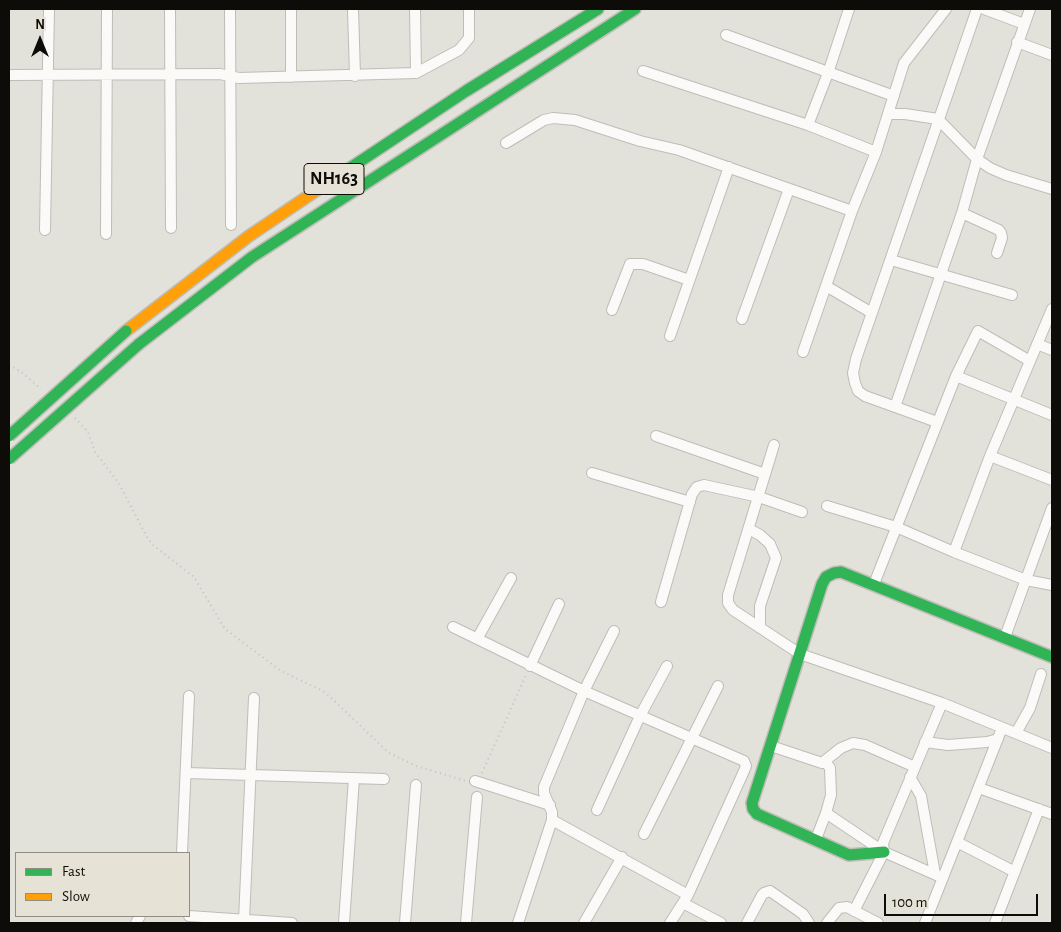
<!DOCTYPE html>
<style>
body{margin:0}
#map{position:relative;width:1061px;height:932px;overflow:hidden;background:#e2e1da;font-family:"Alegreya Sans",sans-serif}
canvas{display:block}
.frame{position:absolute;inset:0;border:10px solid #0d0c08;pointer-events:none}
.legend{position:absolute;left:15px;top:852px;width:175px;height:65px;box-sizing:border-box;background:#e6e3d6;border:1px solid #8f8d84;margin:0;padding:6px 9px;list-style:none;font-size:15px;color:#0d0c08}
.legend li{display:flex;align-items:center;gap:10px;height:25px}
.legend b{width:25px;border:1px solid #8f8d84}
.north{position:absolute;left:15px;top:15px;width:50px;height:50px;-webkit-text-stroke:4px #e6e3d6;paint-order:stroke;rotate:0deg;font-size:14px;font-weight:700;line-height:20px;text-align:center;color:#0d0c08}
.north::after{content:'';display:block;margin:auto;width:18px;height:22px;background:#0d0c08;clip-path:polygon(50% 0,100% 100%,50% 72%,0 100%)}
.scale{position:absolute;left:884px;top:894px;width:154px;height:22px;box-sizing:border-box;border:2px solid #0d0c08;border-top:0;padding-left:6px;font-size:15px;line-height:18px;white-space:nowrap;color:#0d0c08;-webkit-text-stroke:4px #e6e3d6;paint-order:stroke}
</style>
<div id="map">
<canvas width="1061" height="932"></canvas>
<div class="frame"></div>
<ul class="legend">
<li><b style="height:6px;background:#30b455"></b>Fast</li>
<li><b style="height:6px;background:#ff9f0a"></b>Slow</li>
</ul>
<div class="north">N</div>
<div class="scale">100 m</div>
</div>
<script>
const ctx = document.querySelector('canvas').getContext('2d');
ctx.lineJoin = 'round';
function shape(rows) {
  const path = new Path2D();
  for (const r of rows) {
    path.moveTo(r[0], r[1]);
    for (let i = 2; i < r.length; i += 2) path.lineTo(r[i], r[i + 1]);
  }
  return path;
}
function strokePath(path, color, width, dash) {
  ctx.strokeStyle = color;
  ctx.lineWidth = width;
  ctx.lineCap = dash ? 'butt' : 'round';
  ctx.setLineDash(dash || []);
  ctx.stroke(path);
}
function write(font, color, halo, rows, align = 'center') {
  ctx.font = font + ' "Alegreya Sans",sans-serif';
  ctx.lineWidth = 4;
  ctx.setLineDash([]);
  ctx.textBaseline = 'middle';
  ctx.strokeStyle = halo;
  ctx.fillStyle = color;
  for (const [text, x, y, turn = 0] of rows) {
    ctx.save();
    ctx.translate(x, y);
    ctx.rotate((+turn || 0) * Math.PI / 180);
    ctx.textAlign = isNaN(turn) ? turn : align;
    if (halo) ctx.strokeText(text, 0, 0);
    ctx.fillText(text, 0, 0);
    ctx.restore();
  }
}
const path = shape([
 [9,365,20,371,41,389],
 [75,418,88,432,95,452,118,482,147,537,153,545,194,577,225,629,281,671,325,692,389,753,416,766,466,781],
 [482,773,526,675]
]);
const street = shape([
 [170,9,171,228],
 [230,9,231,225],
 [291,9,291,77],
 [353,9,355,76],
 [415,9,416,73],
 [984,9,1024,24],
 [726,35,894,96],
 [1017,42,1052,55],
 [643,71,808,125,876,152],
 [9,75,220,74,239,78,416,73,459,50,469,38,469,9],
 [888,114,905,114,938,119,977,159,990,168,1006,175,1052,189],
 [808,125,828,73,849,9],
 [506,143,544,120,553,118,575,120,640,141,679,150,852,211],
 [45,230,49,9],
 [106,234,107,9],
 [997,253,1002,238,1001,233,999,230,962,213,977,159,1030,9],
 [891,260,1012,295],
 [826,286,872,313],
 [612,310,630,264,643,264,689,280],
 [742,319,789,189],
 [670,336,729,167],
 [1037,344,1052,350],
 [803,352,852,211,876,152,904,63,946,9],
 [956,376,1052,415],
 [895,407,962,213],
 [937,422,865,396,858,391,855,383,853,373,856,359,977,9],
 [656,436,765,474],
 [774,445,728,595,728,603,733,610,800,654,942,703,1052,748],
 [990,456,1052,480],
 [592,473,690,502],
 [827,506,896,527,954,552,1026,580,1052,585],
 [749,529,760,535,770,544,776,558,760,606,760,628],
 [954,552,990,456,1052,309],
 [874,584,956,376,978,331,1030,361],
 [661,602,692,494,697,487,704,485,759,497,802,512],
 [453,627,584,691,744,761,746,766,744,771,688,895,670,923],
 [1005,637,1052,508],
 [477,639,511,578],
 [530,666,559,604],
 [942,703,883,843,884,852,943,878],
 [1016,733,1030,708,1041,674],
 [925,742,948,745,987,742,998,739],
 [771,746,822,763,841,748,853,743,865,745,915,767],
 [186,773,384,779],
 [910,777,921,796,935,874],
 [475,781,550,805],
 [979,788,1052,814],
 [597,810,640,716,667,666],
 [826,813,884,852,854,911],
 [552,820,688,895],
 [644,834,718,686],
 [816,839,826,813,831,795,830,768,825,761],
 [957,842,1015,872],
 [182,853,189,696],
 [683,903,721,923],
 [189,916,292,923],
 [244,920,254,698],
 [136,923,140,916],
 [344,923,354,778],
 [405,923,416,785],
 [466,923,477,797],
 [518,923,552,820,552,812,544,793,544,787,584,691,614,631],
 [584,923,622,857],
 [747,923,762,895,764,893,770,891,803,914,809,923],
 [827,923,839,908,847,907,878,923],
 [925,923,1002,728],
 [995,923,1039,809]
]);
const fast = shape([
 [329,182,466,91,598,9],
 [139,344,252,257,635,9],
 [884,852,849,855,757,814,753,809,752,803,822,584,826,577,834,573,841,572,1052,657]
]);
const slow = shape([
 [126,331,249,236,329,182]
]);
const fastBridge = shape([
 [9,436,126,331],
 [9,459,139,344]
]);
const shields = [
 [334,179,60]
];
const shieldNames = [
 ["NH163",334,179]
];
strokePath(street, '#bebdb7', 12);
strokePath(fast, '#bebdb7', 14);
strokePath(slow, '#bebdb7', 14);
strokePath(path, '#c1c1bf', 2, [1, 4]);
strokePath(street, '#fbfaf9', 10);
strokePath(fast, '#30b455', 11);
strokePath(slow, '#ff9f0a', 11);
strokePath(fastBridge, '#bebdb7', 14, []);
strokePath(fastBridge, '#30b455', 11);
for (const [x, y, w] of shields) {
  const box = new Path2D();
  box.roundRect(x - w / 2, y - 15.5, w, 31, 4);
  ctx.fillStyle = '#e6e3d6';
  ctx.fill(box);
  strokePath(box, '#0d0c08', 1);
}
write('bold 18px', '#0d0c08', null, shieldNames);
</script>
